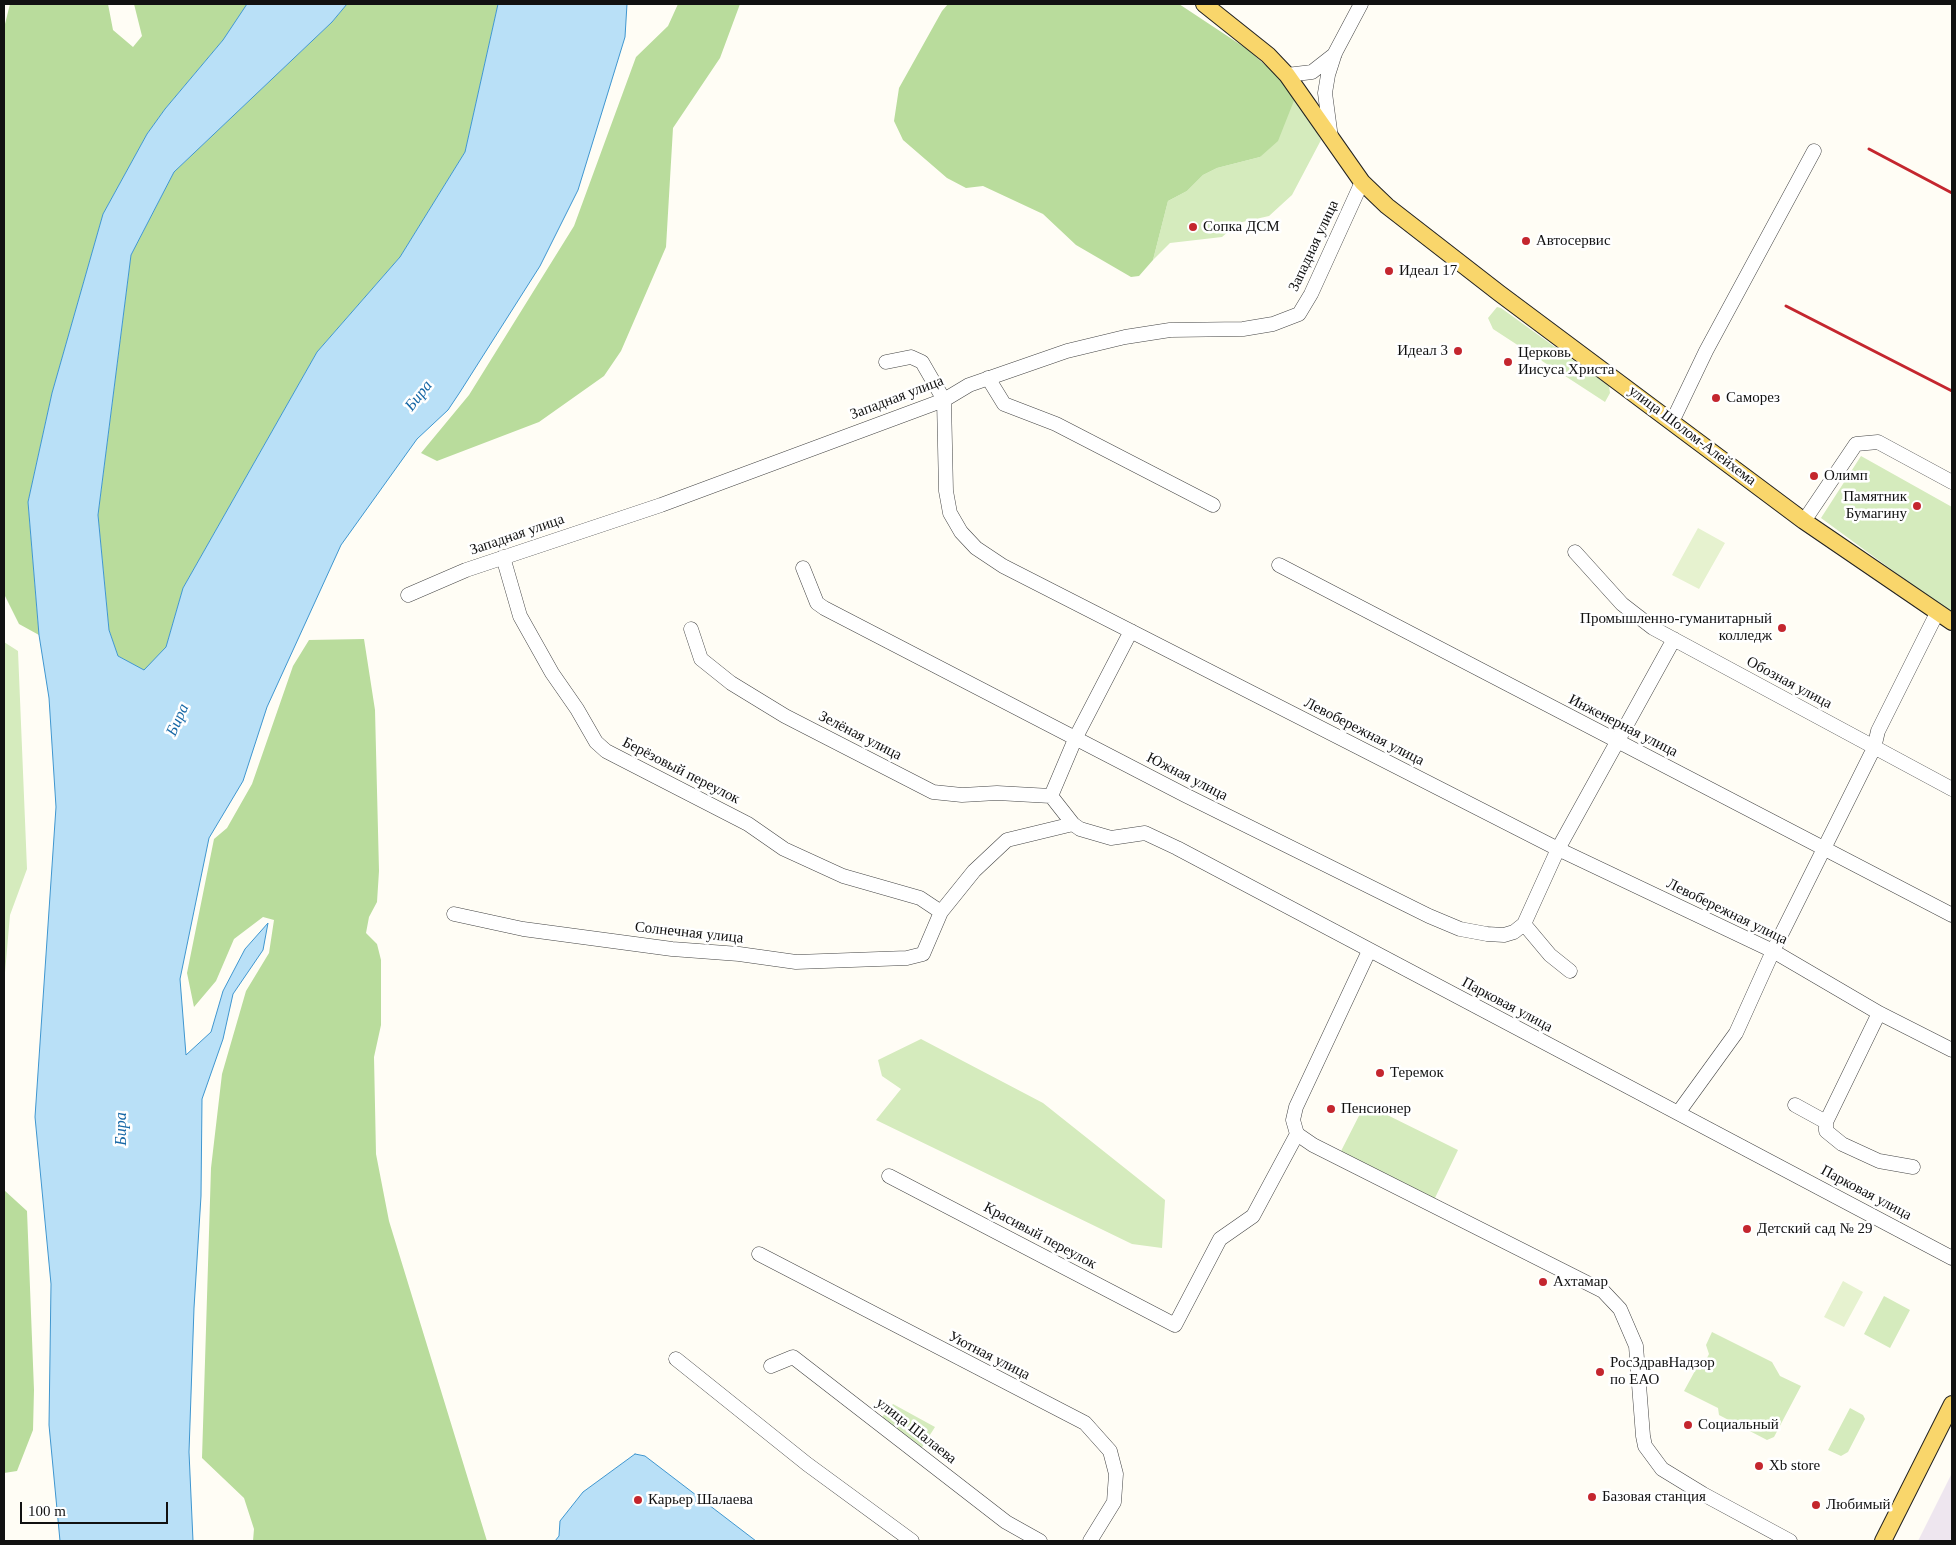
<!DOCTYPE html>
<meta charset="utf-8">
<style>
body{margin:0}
#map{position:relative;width:1956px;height:1545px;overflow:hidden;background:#fffdf5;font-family:Georgia,serif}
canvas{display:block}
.frame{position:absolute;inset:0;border:5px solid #111;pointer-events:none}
.scale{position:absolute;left:20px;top:1502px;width:148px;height:22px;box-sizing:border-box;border:2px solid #111;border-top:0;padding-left:6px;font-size:15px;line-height:18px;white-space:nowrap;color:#111;-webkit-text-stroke:4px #fff;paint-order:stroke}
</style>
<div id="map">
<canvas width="1956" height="1545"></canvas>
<div class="frame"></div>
<div class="scale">100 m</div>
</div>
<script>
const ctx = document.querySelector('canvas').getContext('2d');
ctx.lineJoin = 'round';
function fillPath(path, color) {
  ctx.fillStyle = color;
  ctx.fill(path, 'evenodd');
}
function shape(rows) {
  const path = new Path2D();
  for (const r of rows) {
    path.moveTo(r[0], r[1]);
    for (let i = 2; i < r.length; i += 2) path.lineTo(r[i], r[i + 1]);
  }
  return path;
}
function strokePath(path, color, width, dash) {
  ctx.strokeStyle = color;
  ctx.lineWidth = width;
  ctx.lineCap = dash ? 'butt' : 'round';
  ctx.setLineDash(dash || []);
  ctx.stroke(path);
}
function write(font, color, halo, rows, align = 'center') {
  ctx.font = font + ' Georgia,serif';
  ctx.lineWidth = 5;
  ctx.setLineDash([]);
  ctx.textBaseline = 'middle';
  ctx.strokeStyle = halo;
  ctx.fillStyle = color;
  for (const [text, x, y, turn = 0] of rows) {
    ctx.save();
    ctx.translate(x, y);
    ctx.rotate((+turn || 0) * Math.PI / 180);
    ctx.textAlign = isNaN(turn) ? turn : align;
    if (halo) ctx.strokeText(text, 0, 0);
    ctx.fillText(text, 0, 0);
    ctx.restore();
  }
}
const industrial = shape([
 [1952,1473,1952,1541,1918,1541]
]);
const green = shape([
 [1297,93,1321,140,1292,195,1269,216,1238,223,1222,237,1170,243,1153,260,1168,201,1187,191,1203,175,1217,168,1260,157],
 [1497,307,1501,308,1609,386,1610,393,1605,402,1493,329,1488,318],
 [1861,456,1952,507,1952,614,1821,518],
 [4,642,18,651,27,869,10,915,4,984],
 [921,1039,1043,1103,1165,1200,1162,1248,1132,1244,876,1120,901,1089,882,1076,878,1060],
 [1365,1104,1458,1150,1434,1200,1339,1155],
 [1884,1296,1910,1310,1890,1348,1864,1334],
 [1712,1332,1772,1362,1780,1376,1801,1386,1774,1437,1767,1440,1719,1415,1718,1408,1684,1391,1696,1369,1701,1370,1709,1354,1706,1345],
 [893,1404,935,1427,921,1449,882,1417],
 [1850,1408,1863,1415,1865,1419,1848,1452,1841,1456,1828,1450]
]);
const forest = shape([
 [10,4,108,4,113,30,133,47,142,36,134,4,247,4,223,40,165,109,147,134,103,214,52,393,28,502,39,635,19,624,4,594,4,28],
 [347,4,498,4,465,152,400,257,317,352,183,588,166,647,145,671,118,656,109,630,98,515,131,255,174,172,332,22],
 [678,4,740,4,720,58,673,128,666,247,621,351,604,376,539,422,437,461,421,453,469,395,574,226,636,57,668,26],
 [948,4,1179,4,1247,49,1297,93,1278,141,1260,157,1217,168,1203,175,1187,191,1168,201,1153,260,1139,276,1131,277,1076,245,1043,214,983,186,966,188,947,178,903,140,894,121,899,88,942,11],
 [364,639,375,710,379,871,377,902,369,917,366,933,377,944,381,960,381,1025,374,1057,376,1154,389,1221,487,1541,253,1541,254,1529,244,1498,202,1458,211,1168,222,1074,246,991,269,953,274,920,263,917,234,939,216,981,194,1007,187,973,214,839,227,828,252,784,293,666,309,640],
 [4,1190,27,1211,34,1390,33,1430,17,1471,4,1473]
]);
const pitch = shape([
 [1698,528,1725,543,1699,589,1672,575],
 [1843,1281,1863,1292,1844,1327,1824,1317]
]);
const water = shape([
 [247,4,347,4,332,22,174,172,131,255,98,515,109,630,118,656,144,670,166,647,183,588,317,352,400,257,465,152,498,4,627,4,625,37,578,190,540,266,460,392,448,410,417,439,341,545,267,707,243,781,209,838,180,979,186,1055,211,1032,223,991,245,949,268,923,263,950,233,994,223,1039,202,1099,201,1196,194,1308,189,1452,193,1541,60,1541,49,1425,51,1284,35,1117,56,807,49,698,39,635,28,502,52,393,103,214,147,134,165,109,223,40,247,4],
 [635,1454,645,1456,756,1541,555,1541,559,1536,560,1521,583,1492,635,1454]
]);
const minor = shape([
 [1287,75,1312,72,1335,54],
 [1331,138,1325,93,1328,75,1335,53,1361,4],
 [886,362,911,357,922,362,944,400,946,491,950,513,961,532,976,548,1003,566,1558,849,1773,951,1879,1013,1952,1050],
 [988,378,1004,404,1056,424,1213,505],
 [1672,422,1706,351,1814,151],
 [1804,521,1856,444,1878,442,1952,482],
 [1575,552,1622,604,1653,628,1952,789],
 [503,557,520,616,552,673,577,709,596,742,606,751,748,824,784,849,843,876,920,898,941,912],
 [1279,565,1952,915],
 [803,568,817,603,824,608,1185,795,1429,916,1460,929,1487,934,1504,935,1514,932,1524,924,1550,955,1570,971],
 [408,595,466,570,661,505,944,400,969,385,1067,351,1125,337,1170,330,1243,329,1273,324,1299,314,1311,294,1362,182],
 [691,629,701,659,731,683,785,716,933,792,962,795,997,793,1051,796],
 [1051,796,1073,824,1080,829,1111,838,1145,833,1177,848,1952,1258],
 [1051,796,1076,737,1131,631],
 [454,914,523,929,672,949,739,954,796,962,907,958,923,954,941,912,974,871,1007,840,1073,824],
 [1524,924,1558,849,1674,639],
 [1369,951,1296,1107,1293,1120,1297,1134,1313,1145,1603,1291,1620,1309,1636,1346,1643,1436,1645,1446,1662,1469,1703,1494,1790,1541],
 [1795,1105,1826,1122,1826,1131,1842,1144,1879,1161,1913,1167],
 [1678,1113,1736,1033,1773,951,1874,748,1878,731,1937,613],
 [1826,1122,1879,1013],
 [889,1176,1175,1325,1220,1239,1253,1216,1297,1134],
 [759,1254,1085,1423,1110,1451,1116,1474,1114,1502,1090,1541],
 [676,1359,807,1464,912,1541],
 [771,1366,793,1357,1006,1522,1040,1541]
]);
const major = shape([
 [1204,4,1268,55,1287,75,1362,182,1387,206,1499,293,1804,521,1952,622],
 [1883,1541,1952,1404]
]);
const rail = shape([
 [1869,149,1952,193],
 [1786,306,1952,391]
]);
const markers = [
 [1193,227,5,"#c4262e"],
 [1526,241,5,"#c4262e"],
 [1389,271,5,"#c4262e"],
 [1458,351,5,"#c4262e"],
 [1508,362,5,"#c4262e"],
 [1716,398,5,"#c4262e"],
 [1814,476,5,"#c4262e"],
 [1917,506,5,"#c4262e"],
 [1782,628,5,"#c4262e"],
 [1380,1073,5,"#c4262e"],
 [1331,1109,5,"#c4262e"],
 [1747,1229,5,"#c4262e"],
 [1543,1282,5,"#c4262e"],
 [1600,1372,5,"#c4262e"],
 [1688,1425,5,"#c4262e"],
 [1759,1466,5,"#c4262e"],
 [1592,1497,5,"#c4262e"],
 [638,1500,5,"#c4262e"],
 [1816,1505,5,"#c4262e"]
];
const poiNames = [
 ["Сопка ДСМ",1203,227],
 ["Автосервис",1536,241],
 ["Идеал 17",1399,271],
 ["Идеал 3",1448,351,"right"],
 ["Церковь",1518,353],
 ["Иисуса Христа",1518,370],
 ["Саморез",1726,398],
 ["Олимп",1824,476],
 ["Памятник",1907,497,"right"],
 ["Бумагину",1907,514,"right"],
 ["Промышленно-гуманитарный",1772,619,"right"],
 ["колледж",1772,636,"right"],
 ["Теремок",1390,1073],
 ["Пенсионер",1341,1109],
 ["Детский сад № 29",1757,1229],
 ["Ахтамар",1553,1282],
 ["РосЗдравНадзор",1610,1363],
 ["по ЕАО",1610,1380],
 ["Социальный",1698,1425],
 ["Xb store",1769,1466],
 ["Базовая станция",1602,1497],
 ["Карьер Шалаева",648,1500],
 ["Любимый",1826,1505]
];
const streetNames = [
 ["Западная улица",1314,246,-65],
 ["Западная улица",897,398,-21],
 ["улица Шолом-Алейхема",1692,436,37],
 ["Западная улица",517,535,-19],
 ["Обозная улица",1789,683,28],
 ["Инженерная улица",1623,726,27],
 ["Левобережная улица",1364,732,27],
 ["Зелёная улица",860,736,27],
 ["Берёзовый переулок",681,771,27],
 ["Южная улица",1187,777,27],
 ["Левобережная улица",1727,912,26],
 ["Солнечная улица",689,933,6],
 ["Парковая улица",1507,1005,28],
 ["Парковая улица",1866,1193,28],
 ["Красивый переулок",1040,1236,28],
 ["Уютная улица",989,1356,27],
 ["улица Шалаева",916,1431,38]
];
const waterNames = [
 ["Бира",419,396,-52],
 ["Бира",178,720,-66],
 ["Бира",122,1129,-90]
];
fillPath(industrial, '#eee6ef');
fillPath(green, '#d5ebbd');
fillPath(forest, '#b9dc9c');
fillPath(pitch, '#e6f2cf');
fillPath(water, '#b9e0f7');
strokePath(water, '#3f96cf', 1);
strokePath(minor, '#444', 15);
strokePath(major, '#222', 18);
strokePath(minor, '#fff', 14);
strokePath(major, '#f9d66b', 16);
strokePath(rail, '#c4262e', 3);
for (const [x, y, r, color] of markers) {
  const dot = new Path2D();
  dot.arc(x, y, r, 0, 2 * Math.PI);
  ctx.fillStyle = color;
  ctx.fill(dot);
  strokePath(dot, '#fff', 2);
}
write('15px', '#111', '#fff', poiNames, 'left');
write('15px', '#111', '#fff', streetNames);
write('italic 16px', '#1768a6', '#fff', waterNames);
</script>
